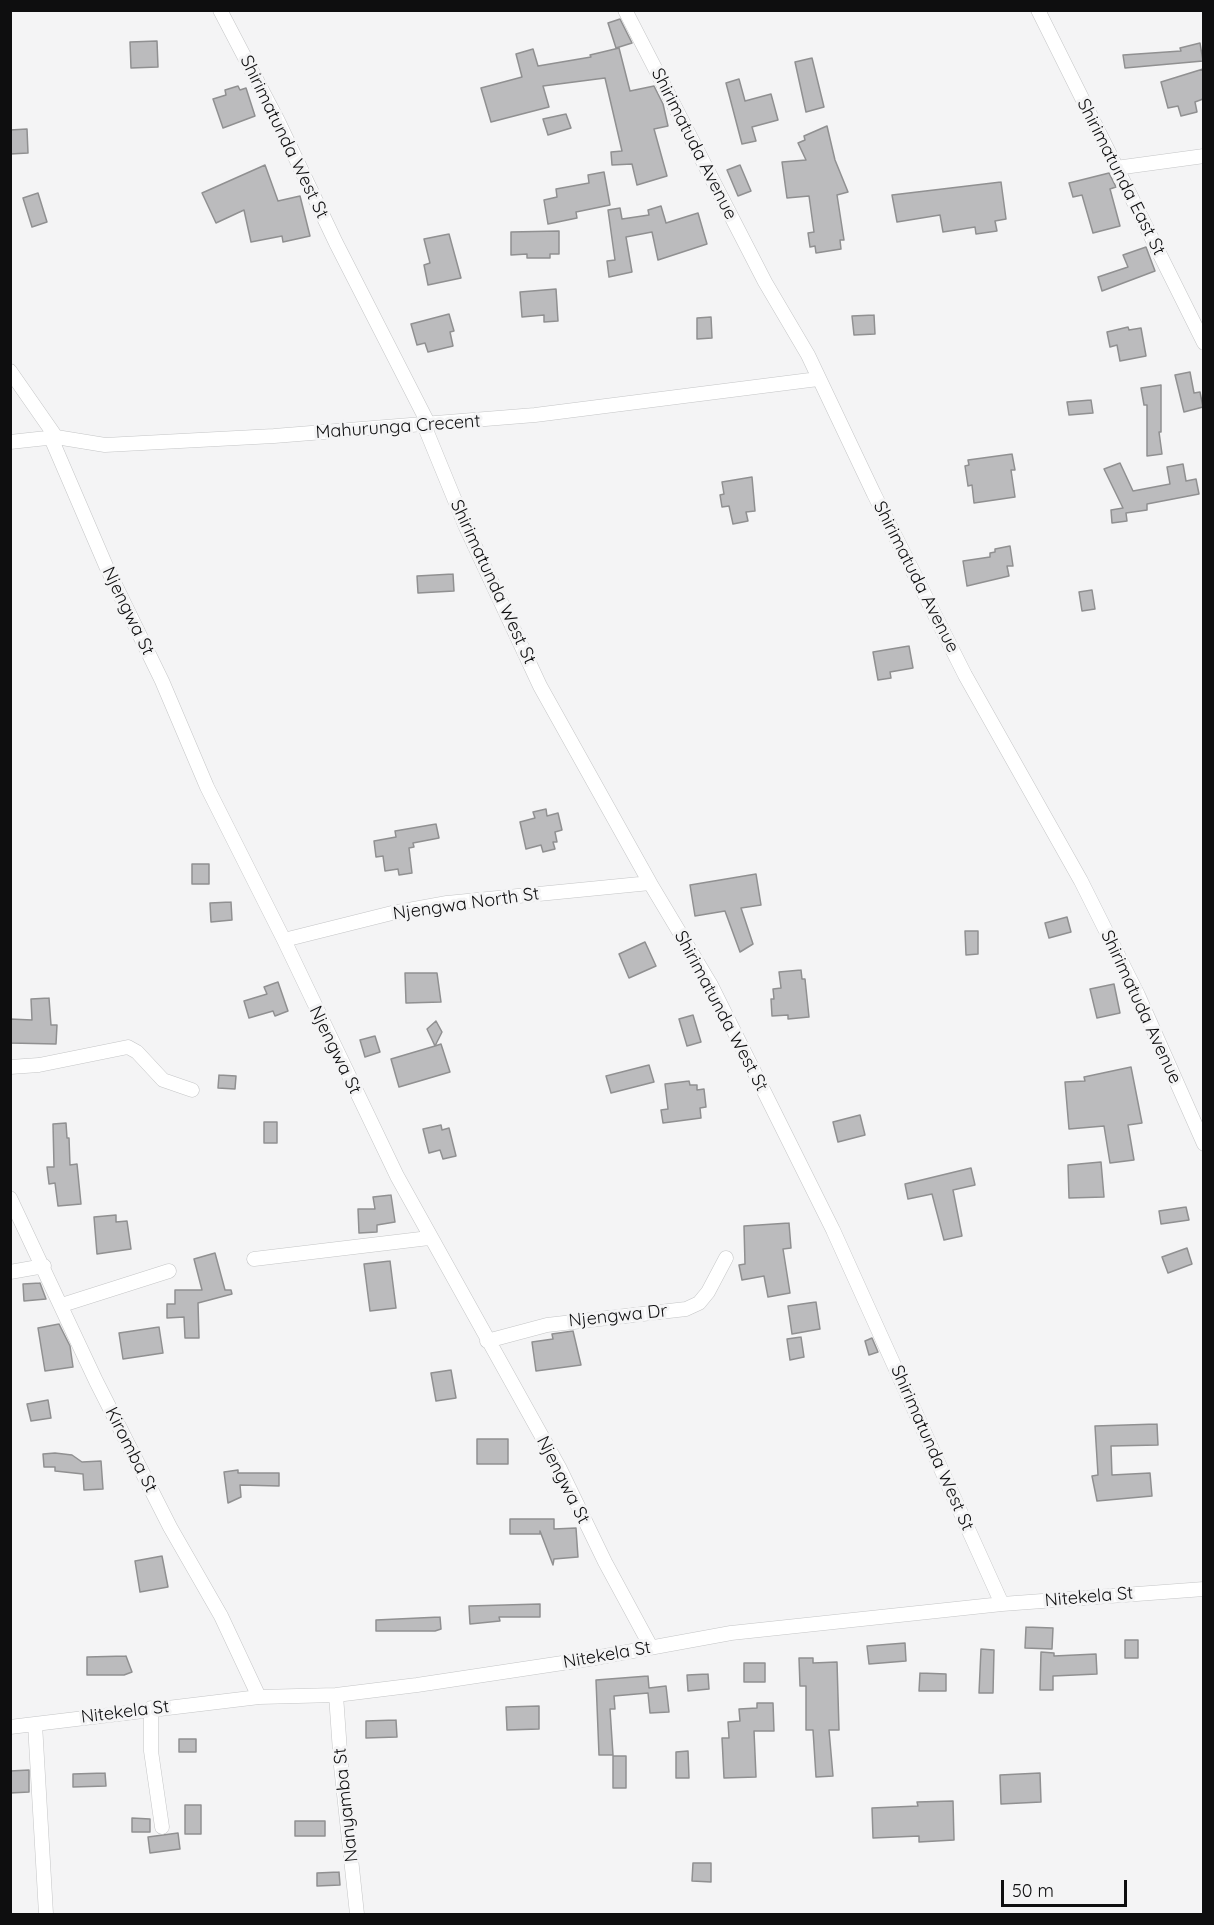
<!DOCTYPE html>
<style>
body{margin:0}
#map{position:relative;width:1214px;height:1925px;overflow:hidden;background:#f4f4f5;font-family:Quicksand,sans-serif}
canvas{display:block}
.frame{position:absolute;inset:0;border:12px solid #0e0e0f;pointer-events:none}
.scale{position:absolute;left:1001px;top:1880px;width:126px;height:27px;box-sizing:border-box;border:3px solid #0e0e0f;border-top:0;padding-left:8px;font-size:18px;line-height:21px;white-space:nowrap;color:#0e0e0f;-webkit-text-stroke:4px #f4f4f5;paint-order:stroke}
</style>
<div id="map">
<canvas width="1214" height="1925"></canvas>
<div class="frame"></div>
<div class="scale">50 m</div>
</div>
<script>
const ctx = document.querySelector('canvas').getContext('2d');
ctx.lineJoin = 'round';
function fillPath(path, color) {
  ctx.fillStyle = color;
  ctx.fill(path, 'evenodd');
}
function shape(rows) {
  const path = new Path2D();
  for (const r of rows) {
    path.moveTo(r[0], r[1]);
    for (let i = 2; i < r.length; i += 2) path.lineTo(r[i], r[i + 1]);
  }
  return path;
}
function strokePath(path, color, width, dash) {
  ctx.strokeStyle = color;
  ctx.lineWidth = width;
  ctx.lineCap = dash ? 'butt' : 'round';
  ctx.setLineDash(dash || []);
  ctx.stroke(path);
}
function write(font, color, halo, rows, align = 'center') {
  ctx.font = font + ' Quicksand,sans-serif';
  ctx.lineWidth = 6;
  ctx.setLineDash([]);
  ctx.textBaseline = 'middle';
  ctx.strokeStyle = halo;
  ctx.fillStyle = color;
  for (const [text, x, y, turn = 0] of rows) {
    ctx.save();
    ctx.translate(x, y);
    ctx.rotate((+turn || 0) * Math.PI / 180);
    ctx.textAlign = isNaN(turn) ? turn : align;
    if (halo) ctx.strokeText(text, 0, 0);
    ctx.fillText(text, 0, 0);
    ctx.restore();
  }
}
const building = shape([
 [620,19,632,43,616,48,608,23,620,19],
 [157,41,158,67,131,68,130,42,157,41],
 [1200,43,1203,61,1125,68,1123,55,1181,51,1180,48,1200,43],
 [619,48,630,91,654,86,663,104,668,126,654,129,667,176,637,185,632,164,612,165,611,152,622,151,605,78,543,86,549,107,491,122,481,88,522,77,516,54,533,49,538,66,591,57,590,55,619,48],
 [812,58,824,107,806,112,795,62,812,58],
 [1203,69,1203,99,1195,102,1197,112,1181,116,1178,106,1168,108,1161,82,1203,69],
 [739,79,745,101,771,94,778,120,752,127,756,141,742,144,726,83,739,79],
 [238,86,240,90,246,88,255,116,223,128,213,99,226,95,225,90,238,86],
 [566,114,571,128,548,135,543,119,566,114],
 [827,126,835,160,848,192,837,195,844,240,840,240,841,249,816,253,815,246,810,247,808,233,814,232,809,196,787,198,782,162,806,160,798,143,805,140,804,136,827,126],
 [27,129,28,153,10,154,10,130,27,129],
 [265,165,278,201,300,196,310,236,283,242,282,236,251,242,244,210,216,223,202,193,265,165],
 [740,165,751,191,738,196,727,170,740,165],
 [604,172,610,205,576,212,577,218,548,224,544,200,557,197,556,189,589,183,588,175,604,172],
 [1109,173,1116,187,1110,189,1120,226,1093,233,1082,195,1073,197,1069,183,1109,173],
 [1001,182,1006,219,995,221,997,231,976,234,975,227,943,232,940,215,897,222,892,195,1001,182],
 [38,193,47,222,32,227,23,198,38,193],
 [661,206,666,223,698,213,707,244,658,260,652,232,626,237,632,272,609,277,607,261,615,260,608,210,620,208,622,219,649,215,648,210,661,206],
 [559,231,559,254,550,254,550,258,527,258,527,254,511,255,511,232,559,231],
 [449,234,461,278,428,285,424,265,430,263,424,239,449,234],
 [1146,247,1155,271,1102,291,1098,277,1128,267,1123,255,1146,247],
 [556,289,558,321,544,322,544,315,522,317,520,292,556,289],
 [449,314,454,331,450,332,453,346,428,352,425,343,417,345,411,324,449,314],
 [874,315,875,334,854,335,852,316,874,315],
 [711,317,712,338,697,339,697,318,711,317],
 [1128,327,1129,330,1141,328,1146,356,1120,361,1117,345,1110,347,1107,332,1128,327],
 [1190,372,1194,393,1200,392,1203,407,1184,412,1175,375,1190,372],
 [1161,385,1161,432,1159,432,1162,454,1147,456,1147,405,1144,405,1141,388,1161,385],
 [1091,400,1093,413,1069,415,1067,402,1091,400],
 [1012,454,1015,470,1011,470,1015,497,974,503,972,485,968,486,965,466,969,465,968,460,1012,454],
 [1120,463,1133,491,1170,484,1167,467,1183,464,1186,481,1196,479,1199,494,1147,504,1147,510,1126,513,1127,521,1112,523,1111,510,1123,508,1104,469,1120,463],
 [752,477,755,511,746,512,748,521,733,524,729,506,722,507,720,495,724,494,722,482,752,477],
 [1010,546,1013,566,1007,566,1009,576,967,586,963,561,990,557,990,553,995,552,995,549,1010,546],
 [453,574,454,591,418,593,417,576,453,574],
 [1092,590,1095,609,1082,611,1079,592,1092,590],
 [909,646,913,668,890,672,891,678,878,680,873,652,909,646],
 [546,809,547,816,558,813,562,830,555,832,557,842,553,842,555,849,543,852,541,845,526,849,520,822,535,818,533,812,546,809],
 [436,824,439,838,413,843,414,847,409,848,412,873,399,875,398,869,385,871,383,856,376,857,374,841,396,837,395,831,436,824],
 [192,864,209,864,209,884,192,884,192,864],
 [756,874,761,905,741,908,753,944,740,952,725,911,695,916,690,885,756,874],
 [231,902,232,920,211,922,210,903,231,902],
 [1067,917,1071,932,1049,938,1045,923,1067,917],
 [965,931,978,931,978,954,966,955,965,931],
 [645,942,656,966,629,978,619,954,645,942],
 [801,970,802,979,805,979,809,1017,788,1019,788,1015,772,1016,771,999,774,999,773,989,781,988,779,972,801,970],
 [405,973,437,973,441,1002,406,1003,405,973],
 [278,982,288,1011,275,1016,273,1011,249,1018,244,1001,267,994,264,987,278,982],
 [1114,984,1120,1013,1097,1018,1090,989,1114,984],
 [49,998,51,1025,57,1025,56,1044,10,1043,10,1019,32,1020,31,999,49,998],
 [693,1015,701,1042,687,1046,679,1019,693,1015],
 [436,1021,442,1032,435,1046,441,1044,450,1072,399,1087,391,1059,435,1046,427,1029,436,1021],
 [375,1036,380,1052,365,1057,360,1040,375,1036],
 [649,1065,654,1082,611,1093,606,1076,649,1065],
 [1131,1067,1142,1123,1128,1125,1134,1160,1110,1163,1104,1126,1069,1129,1065,1082,1085,1081,1084,1077,1131,1067],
 [219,1075,236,1076,235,1089,218,1088,219,1075],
 [689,1081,690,1085,697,1085,697,1090,704,1089,706,1107,700,1108,701,1118,663,1123,661,1110,668,1109,665,1084,689,1081],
 [860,1115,865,1135,838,1142,833,1122,860,1115],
 [264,1122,277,1122,277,1143,264,1143,264,1122],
 [66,1123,67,1138,69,1138,70,1165,77,1164,81,1204,58,1206,55,1183,49,1184,47,1167,54,1167,53,1124,66,1123],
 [441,1125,442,1130,449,1128,456,1156,443,1159,440,1150,429,1153,423,1129,441,1125],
 [1101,1162,1104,1197,1069,1198,1068,1165,1101,1162],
 [971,1168,975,1185,953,1190,962,1236,944,1240,932,1194,908,1199,905,1184,971,1168],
 [391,1195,395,1222,377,1225,377,1232,359,1233,358,1209,375,1209,373,1197,391,1195],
 [1186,1207,1189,1220,1161,1224,1159,1211,1186,1207],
 [116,1215,116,1222,127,1221,131,1249,97,1254,94,1217,116,1215],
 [789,1223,791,1248,783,1249,790,1293,768,1297,764,1276,742,1280,739,1265,745,1264,744,1226,789,1223],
 [1187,1248,1192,1264,1168,1273,1162,1257,1187,1248],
 [215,1253,225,1290,231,1290,232,1294,198,1303,199,1338,185,1338,184,1317,167,1318,167,1304,175,1304,175,1290,202,1290,194,1259,215,1253],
 [390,1261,396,1308,370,1311,364,1264,390,1261],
 [40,1283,46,1299,24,1301,23,1284,40,1283],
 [816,1302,820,1329,792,1334,788,1306,816,1302],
 [59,1324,70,1346,73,1367,45,1371,38,1328,59,1324],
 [159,1327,163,1353,123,1359,119,1333,159,1327],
 [573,1331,581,1365,536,1371,532,1342,553,1339,552,1334,573,1331],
 [801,1337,804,1357,790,1360,787,1339,801,1337],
 [872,1338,878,1352,869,1355,865,1341,872,1338],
 [451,1370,456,1398,436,1401,431,1373,451,1370],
 [48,1400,51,1418,31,1421,27,1404,48,1400],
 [1157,1424,1158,1445,1111,1446,1112,1475,1150,1473,1152,1496,1097,1501,1092,1476,1098,1475,1095,1426,1157,1424],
 [477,1439,508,1439,508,1464,477,1464,477,1439],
 [55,1453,72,1455,82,1462,101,1461,103,1489,84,1490,83,1474,55,1471,55,1467,44,1467,43,1454,55,1453],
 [238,1470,238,1473,279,1473,279,1486,240,1485,241,1497,228,1503,224,1472,238,1470],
 [510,1519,554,1519,554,1529,576,1528,578,1557,554,1559,553,1565,540,1531,540,1534,510,1534,510,1519],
 [162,1556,168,1587,140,1592,135,1561,162,1556],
 [540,1604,540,1617,499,1617,500,1621,470,1624,469,1606,540,1604],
 [440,1617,441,1629,435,1631,376,1631,376,1620,440,1617],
 [1026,1627,1053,1628,1052,1649,1025,1648,1026,1627],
 [1125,1640,1138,1640,1138,1658,1125,1658,1125,1640],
 [905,1643,906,1661,869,1664,867,1646,905,1643],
 [981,1649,994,1650,993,1693,979,1693,981,1649],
 [1041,1652,1054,1653,1054,1656,1096,1654,1097,1674,1053,1676,1053,1690,1040,1690,1041,1652],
 [126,1656,132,1672,124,1675,87,1675,87,1657,126,1656],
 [799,1658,813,1658,813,1663,837,1662,839,1730,829,1730,833,1776,816,1777,813,1730,806,1730,806,1686,800,1686,799,1658],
 [744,1663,765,1663,765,1682,744,1682,744,1663],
 [920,1673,946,1674,946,1691,919,1691,920,1673],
 [708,1674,709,1689,688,1691,687,1675,708,1674],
 [648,1676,649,1688,666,1686,669,1712,650,1713,648,1693,614,1696,615,1709,610,1709,613,1755,599,1755,596,1680,648,1676],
 [757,1703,773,1703,774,1731,754,1731,756,1777,724,1778,722,1738,729,1738,728,1722,740,1721,739,1709,757,1708,757,1703],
 [539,1706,539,1729,507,1730,506,1707,539,1706],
 [396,1720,397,1737,366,1738,366,1721,396,1720],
 [179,1739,196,1739,196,1752,179,1752,179,1739],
 [688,1751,689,1778,676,1778,676,1752,688,1751],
 [613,1756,626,1756,626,1788,613,1788,613,1756],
 [29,1770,29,1792,10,1793,10,1771,29,1770],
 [105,1773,106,1786,73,1787,73,1774,105,1773],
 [1040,1773,1041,1802,1001,1804,1000,1775,1040,1773],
 [953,1801,954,1840,919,1842,919,1836,873,1838,872,1808,918,1806,917,1802,953,1801],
 [185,1805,201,1805,201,1834,185,1834,185,1805],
 [132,1818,150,1819,150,1832,132,1832,132,1818],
 [295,1821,325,1821,325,1836,295,1836,295,1821],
 [178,1833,180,1849,150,1853,148,1837,178,1833],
 [693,1863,711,1863,711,1882,692,1881,693,1863],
 [339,1872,340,1885,317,1886,317,1873,339,1872]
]);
const minor = shape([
 [220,10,278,121,336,243,429,425],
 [625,10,765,282,808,355,874,494,965,675,1081,881,1138,995,1204,1144],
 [1038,10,1204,343],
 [1116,168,1204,156],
 [10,371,56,437,105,445,274,436,535,415,818,379],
 [424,425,465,525,540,686,650,883,711,985,833,1230,1002,1604],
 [51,438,106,566,162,681,207,787,284,940,397,1176,560,1469,605,1562,651,1647],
 [10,442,56,437],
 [284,940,392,913,447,903,650,883],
 [10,1067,39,1065,128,1047,137,1052,163,1080,192,1090],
 [10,1198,96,1381,170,1527,221,1616,259,1697],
 [254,1259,429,1238],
 [10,1272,44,1266],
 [62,1305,169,1271],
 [487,1341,547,1325,686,1309,699,1303,708,1292,726,1258],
 [336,1695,341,1766,357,1914],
 [151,1708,151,1751,162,1827],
 [35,1724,46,1914],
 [10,1727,259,1697,336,1695,417,1685,589,1659,731,1633,1002,1604,1204,1589]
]);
const streetNames = [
 ["Shirimatunda West St",284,137,64],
 ["Shirimatuda Avenue",694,144,63],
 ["Shirimatunda East St",1121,177,63],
 ["Mahurunga Crecent",398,427,-4],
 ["Shirimatuda Avenue",916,577,63],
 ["Shirimatunda West St",493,582,65],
 ["Njengwa St",128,611,64],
 ["Njengwa North St",466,904,-8],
 ["Shirimatuda Avenue",1141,1007,65],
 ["Shirimatunda West St",721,1011,62],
 ["Njengwa St",335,1050,64],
 ["Njengwa Dr",618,1316,-6],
 ["Shirimatunda West St",932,1448,66],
 ["Kiromba St",131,1450,63],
 ["Njengwa St",563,1480,63],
 ["Nitekela St",1089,1597,-5],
 ["Nitekela St",607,1655,-10],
 ["Nitekela St",125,1712,-7],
 ["Nanyamba St",346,1805,-96]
];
fillPath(building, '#bbbbbd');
strokePath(building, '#909091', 1.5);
strokePath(minor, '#c4c5c6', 15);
strokePath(minor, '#fff', 14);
write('18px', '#0e0e0f', '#f4f4f5', streetNames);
</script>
